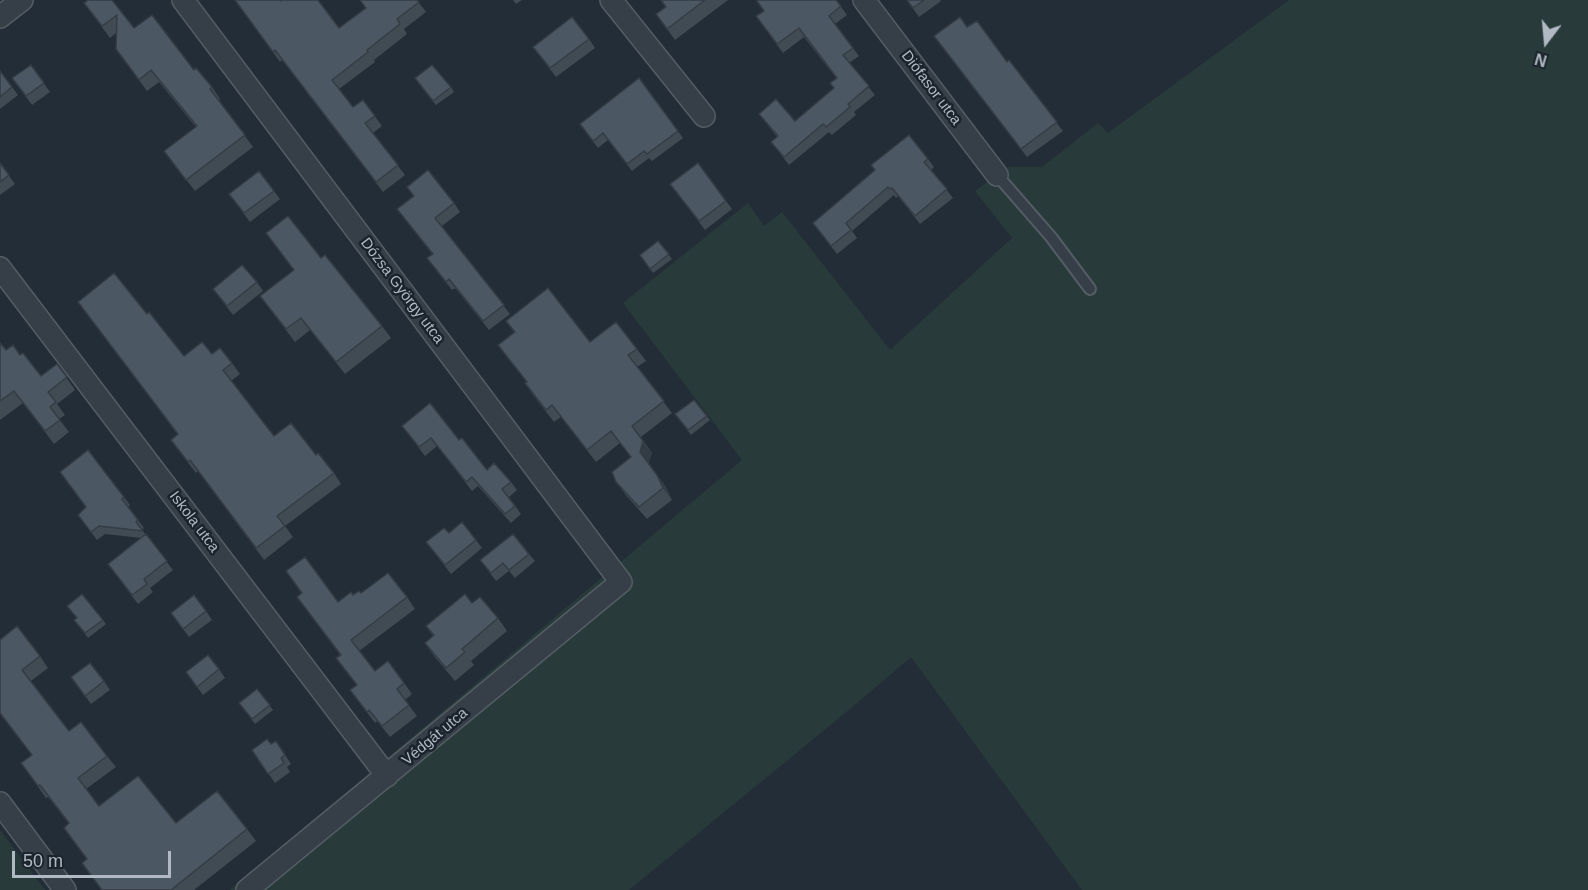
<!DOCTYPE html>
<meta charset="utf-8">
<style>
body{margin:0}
#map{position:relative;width:1588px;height:890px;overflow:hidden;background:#232d37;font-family:Arial,sans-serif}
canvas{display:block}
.north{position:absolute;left:1516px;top:12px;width:60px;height:60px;-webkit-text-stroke:4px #1b232c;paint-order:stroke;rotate:196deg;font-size:16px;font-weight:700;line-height:24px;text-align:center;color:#b1b9c4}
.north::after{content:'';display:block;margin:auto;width:21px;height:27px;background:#b1b9c4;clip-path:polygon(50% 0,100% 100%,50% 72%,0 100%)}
.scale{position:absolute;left:12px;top:851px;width:159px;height:27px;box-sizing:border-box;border:3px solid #b1b9c4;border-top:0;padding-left:8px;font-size:18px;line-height:21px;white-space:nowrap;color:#b1b9c4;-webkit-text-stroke:4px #1b232c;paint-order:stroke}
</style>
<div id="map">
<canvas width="1588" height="890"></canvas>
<div class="north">N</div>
<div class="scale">50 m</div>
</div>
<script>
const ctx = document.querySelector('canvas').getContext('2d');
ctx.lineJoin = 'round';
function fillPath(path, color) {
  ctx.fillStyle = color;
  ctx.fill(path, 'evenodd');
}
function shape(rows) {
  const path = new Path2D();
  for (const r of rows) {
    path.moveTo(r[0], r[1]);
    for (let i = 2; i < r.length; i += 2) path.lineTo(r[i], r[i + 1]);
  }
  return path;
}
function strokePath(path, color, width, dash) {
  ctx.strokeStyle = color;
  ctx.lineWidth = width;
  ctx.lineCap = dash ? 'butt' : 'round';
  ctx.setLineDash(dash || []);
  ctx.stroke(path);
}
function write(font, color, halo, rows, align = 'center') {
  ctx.font = font + ' Arial,sans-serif';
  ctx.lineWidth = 5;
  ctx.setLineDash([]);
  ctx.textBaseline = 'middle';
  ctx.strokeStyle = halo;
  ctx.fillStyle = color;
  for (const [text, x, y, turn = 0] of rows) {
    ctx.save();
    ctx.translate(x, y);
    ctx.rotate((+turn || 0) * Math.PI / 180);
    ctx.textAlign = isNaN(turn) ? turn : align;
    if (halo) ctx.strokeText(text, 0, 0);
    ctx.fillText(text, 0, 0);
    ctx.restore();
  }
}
const green = shape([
 [1289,0,1588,0,1588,890,1082,890,911,657,844,714,629,890,230,890,742,460,623,303,748,203,764,226,782,212,890,350,1012,238,975,191,1008,167,1042,167,1098,123,1108,133],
 [0,830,45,890,0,890]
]);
const service = shape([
 [997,175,1051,237,1090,289]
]);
const minor = shape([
 [183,0,621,582,247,890],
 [611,0,704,116],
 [864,0,997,175],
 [0,17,22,0],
 [0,268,387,776],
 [0,803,65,890]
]);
const wall = shape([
 [112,0,134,28,194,70,212,87,220,99,219,100,253,147,195,191,164,151,196,127,159,82,147,91,116,49,116,33,110,38,84,3],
 [235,0,339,28,366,8,360,0,417,0,426,12,404,29,407,34,374,60,375,62,339,89,353,107,363,100,382,126,373,133,405,175,383,192,282,60,280,62],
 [513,0,522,0,516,4],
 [661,0,728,0,675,40,656,14,665,7],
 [836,0,847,15,835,24,859,56,849,63,875,95,854,112,856,115,832,135,829,132,789,165,771,142,777,137,759,114,795,121,834,88,830,83,836,78,804,37,783,53,756,16],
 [907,0,940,0,941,1,919,17],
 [967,27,1007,62,1063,131,1027,157,934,36],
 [589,39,595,48,556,77,539,55],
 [31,65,50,92,32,105,12,78],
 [0,71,18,95,0,109],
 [639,78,683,138,652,161,649,158,632,171,608,140,598,148,580,124],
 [418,83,451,87,454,92,436,105],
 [928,159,934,167,931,170,953,198,920,224,898,196,896,198,894,195,852,231,857,238,837,254,813,223],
 [0,163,15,184,0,195],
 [407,187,454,203,460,212,442,226,510,314,489,330,455,288,452,290,433,266,427,258,432,254,397,209,413,196],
 [274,191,280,199,250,222,229,194],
 [677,193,726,201,732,209,705,230],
 [266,233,321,258,382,326,391,338,345,374,310,330,295,342,260,296,294,270],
 [658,241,672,259,653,273,640,255],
 [257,282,263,291,233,315,213,289],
 [78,302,147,314,184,356,212,354,232,363,240,374,231,381,274,436,316,455,334,473,341,484,285,526,293,537,264,560,198,471,196,473,179,451,171,440,178,435],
 [506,321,590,342,637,349,646,361,637,367,672,413,641,437,652,453,648,463,666,487,672,500,647,519,625,494,616,482,631,457,620,443,596,462,561,417,554,422,533,395,525,383,527,382,498,345,514,332],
 [0,343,6,350,20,355,41,376,57,364,75,390,57,404,65,415,59,419,69,432,54,444,23,403,0,420],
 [694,400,710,420,691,435,675,414],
 [402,426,459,440,487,470,511,482,517,490,509,497,521,514,511,523,478,486,472,491,437,446,425,456],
 [124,497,130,505,128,507,144,528,142,530,173,570,150,588,153,592,138,604,108,564,141,538,105,534,97,540,78,515],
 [476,540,482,548,451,574,426,542],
 [529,554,535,561,515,578,509,571,496,581,480,560],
 [286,571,338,602,353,595,361,593,407,597,415,609,359,651,375,671,404,683,412,694,405,700,417,716,390,737,377,721,375,723,350,690,357,685,336,658,340,655,297,597,302,593],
 [472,603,498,618,507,631,471,661,474,665,455,681,434,656,425,643,433,636,426,626],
 [206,611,212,620,189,637,171,613],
 [74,620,103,620,106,624,88,638],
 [0,640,40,656,48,668,31,681,69,731,107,756,116,767,86,789,99,806,176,823,247,829,256,841,194,890,101,890,82,863,87,859,64,828,69,824,48,797,46,798,21,763,32,755,0,714],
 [219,669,225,678,203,695,186,672],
 [71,677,104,681,110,690,91,704],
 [257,689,273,710,255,724,239,703],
 [276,741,291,764,287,767,290,772,275,783,252,750,271,744]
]);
const shadedWall = shape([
 [643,441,652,453,648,464,640,452],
 [657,475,666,487,672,500,663,488]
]);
const building = shape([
 [88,0,112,0,134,28,152,15,194,70,196,68,212,87,210,89,245,135,186,180,164,151,197,126,151,70,139,80,116,49,117,15,102,26,84,3,88,0],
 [235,0,281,0,281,1,282,0,318,0,339,28,366,8,360,0,417,0,419,2,397,19,400,24,367,50,368,52,332,80,353,107,363,100,375,116,365,123,398,165,376,182,275,50,273,52,235,0],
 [661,0,705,0,667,29,656,14,666,7,661,0],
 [758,0,836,0,841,6,829,16,853,48,843,55,869,86,848,104,850,107,826,127,823,124,784,157,771,142,778,136,759,114,776,99,795,121,834,88,830,83,837,78,799,28,777,44,756,16,764,11,757,1,758,0],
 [907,0,924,0,913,8,907,0],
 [572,17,589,39,550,68,533,47,572,17],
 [960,17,967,27,977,21,1007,62,1009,60,1057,122,1021,149,934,36,960,17],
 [31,65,44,83,26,96,12,78,31,65],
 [432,65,451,87,433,101,415,78,432,65],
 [0,71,12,87,0,97,0,71],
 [639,78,678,131,647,154,644,151,627,164,603,133,593,141,580,124,639,78],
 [909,135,928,159,924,162,947,189,915,216,892,188,890,189,888,187,846,223,851,230,831,246,813,223,875,170,871,165,909,135],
 [0,163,9,175,0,182,0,163],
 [698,163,726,201,699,221,670,184,698,163],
 [428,170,454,203,435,218,504,305,483,321,449,279,446,282,427,258,433,254,397,209,414,196,407,187,428,170],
 [259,171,274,191,244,213,229,194,259,171],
 [288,216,321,258,325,255,382,326,336,362,301,318,286,329,260,296,294,270,266,233,288,216],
 [658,241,669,254,650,269,640,255,658,241],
 [242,265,257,282,227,306,213,289,242,265],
 [114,273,147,314,149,312,184,356,202,342,212,354,220,348,232,363,223,370,274,436,291,423,316,455,318,453,334,473,277,516,285,526,256,548,190,460,188,462,171,440,178,434,78,302,114,273],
 [548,288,590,342,616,322,637,349,628,355,664,401,632,426,643,441,640,452,657,475,663,488,639,507,616,482,612,472,631,457,611,431,587,450,552,405,546,410,525,383,527,382,498,345,515,332,506,321,548,288],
 [0,343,6,350,13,345,20,355,23,353,41,376,57,364,67,377,48,392,56,402,50,407,60,420,45,431,14,391,0,401,0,343],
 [694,400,707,416,688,430,675,414,694,400],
 [430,403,459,440,462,438,487,470,494,463,511,482,502,489,515,506,505,514,472,477,466,482,431,438,419,447,402,426,430,403],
 [88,450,124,497,122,499,138,520,136,522,143,531,99,526,91,532,78,515,86,507,60,472,88,450],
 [462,522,476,540,445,565,426,542,444,528,449,533,462,522],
 [146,534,167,561,144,579,147,584,132,595,108,564,146,534],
 [513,534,529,554,509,570,503,563,491,573,480,560,513,534],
 [305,557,338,602,351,592,353,595,359,591,361,593,388,573,407,597,351,640,375,671,388,661,404,683,397,689,409,705,382,726,369,710,367,712,350,690,357,685,336,658,341,655,297,597,302,593,286,571,305,557],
 [82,594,103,620,85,633,74,620,77,618,67,606,82,594],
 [465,594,472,603,480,597,498,618,462,649,465,652,446,668,425,643,434,635,426,626,465,594],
 [194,595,206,611,183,629,171,613,194,595],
 [17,626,40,656,22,670,69,731,81,722,107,756,78,778,99,806,138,776,176,823,217,791,247,829,171,890,102,890,82,863,87,859,64,828,69,823,40,785,38,786,21,763,32,755,0,713,0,640,17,626],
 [208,655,219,669,197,687,186,672,208,655],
 [90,663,104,681,85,696,71,677,90,663],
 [257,689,270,705,252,719,239,703,257,689],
 [267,739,271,744,276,741,285,755,281,758,284,763,268,774,252,750,267,739]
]);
const streetNames = [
 ["Diófasor utca",931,88,53],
 ["Dózsa György utca",402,291,53],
 ["Iskola utca",194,522,53],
 ["Védgát utca",435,737,-40]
];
fillPath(green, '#283b3a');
strokePath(service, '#545c65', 14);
strokePath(minor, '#545c65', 24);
strokePath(service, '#363e47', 10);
strokePath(minor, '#363e47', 21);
fillPath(wall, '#404b54');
fillPath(shadedWall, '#343d45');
fillPath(building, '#4b5762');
strokePath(building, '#343d45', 1.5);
write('15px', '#b1b9c4', '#1b232c', streetNames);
</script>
